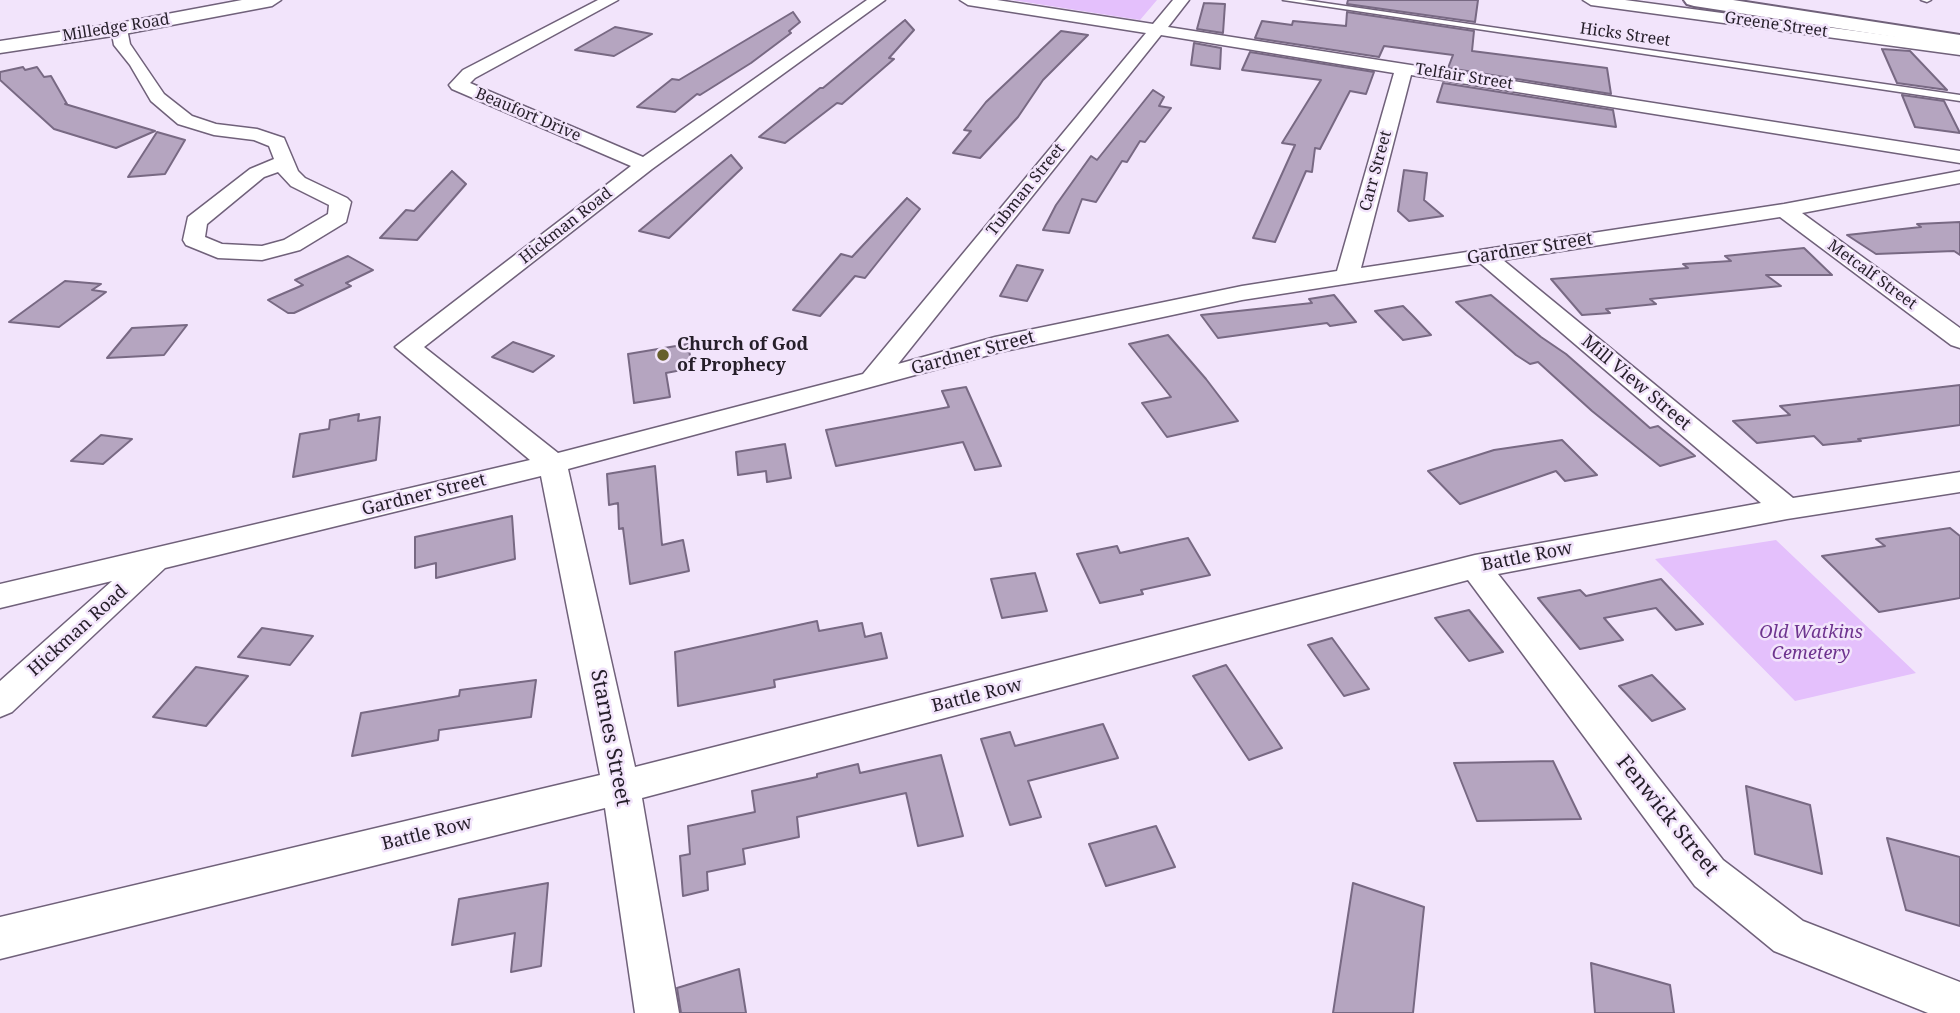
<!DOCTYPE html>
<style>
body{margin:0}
canvas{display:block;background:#f2e4fb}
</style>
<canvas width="1960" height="1013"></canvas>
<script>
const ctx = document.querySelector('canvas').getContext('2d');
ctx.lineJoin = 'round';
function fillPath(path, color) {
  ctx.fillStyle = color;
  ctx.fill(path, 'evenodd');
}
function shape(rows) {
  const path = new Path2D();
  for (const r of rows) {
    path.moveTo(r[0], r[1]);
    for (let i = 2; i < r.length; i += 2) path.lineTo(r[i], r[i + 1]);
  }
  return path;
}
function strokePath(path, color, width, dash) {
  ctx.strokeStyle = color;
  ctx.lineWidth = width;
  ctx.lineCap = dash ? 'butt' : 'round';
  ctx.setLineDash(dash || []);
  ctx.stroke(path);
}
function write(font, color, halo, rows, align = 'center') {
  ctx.font = font + ' "Noto Serif",serif';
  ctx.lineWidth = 5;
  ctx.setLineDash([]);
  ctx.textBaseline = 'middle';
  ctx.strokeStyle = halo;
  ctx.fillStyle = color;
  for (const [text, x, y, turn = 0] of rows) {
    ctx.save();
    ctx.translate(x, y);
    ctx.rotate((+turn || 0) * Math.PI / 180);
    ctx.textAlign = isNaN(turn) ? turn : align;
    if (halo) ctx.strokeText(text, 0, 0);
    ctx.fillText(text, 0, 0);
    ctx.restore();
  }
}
const green = shape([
 [1012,0,1157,0,1140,20],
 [1776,540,1916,673,1795,701,1655,559]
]);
const building = shape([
 [1348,0,1478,0,1475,22,1347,4,1348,0],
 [1204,3,1225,4,1223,33,1197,29,1204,3],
 [793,12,800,22,789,31,791,33,751,63,700,95,697,94,675,112,637,107,672,79,679,80,793,12],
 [1347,12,1474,31,1472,51,1607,68,1611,94,1448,68,1453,55,1384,46,1379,57,1255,38,1262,21,1292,25,1293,21,1346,26,1347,12],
 [905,20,914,30,889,58,894,59,842,104,837,103,785,143,759,137,820,88,823,88,905,20],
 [615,27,652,34,614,56,575,50,615,27],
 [1061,31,1088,35,1043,80,1018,117,980,158,953,153,971,131,964,130,986,102,1061,31],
 [1194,43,1221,48,1220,69,1191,65,1194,43],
 [1882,49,1910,51,1947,90,1897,83,1882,49],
 [1250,52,1374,72,1366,94,1350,91,1320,149,1315,148,1312,172,1306,171,1275,242,1253,238,1295,145,1282,143,1321,80,1242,70,1250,52],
 [23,67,25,70,37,67,44,77,51,76,67,104,65,104,155,131,116,148,54,129,0,80,0,72,23,67],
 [1443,83,1613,110,1616,127,1437,102,1443,83],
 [1153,90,1164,97,1159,106,1171,108,1145,142,1140,141,1127,162,1122,161,1096,202,1082,199,1069,233,1043,230,1056,205,1091,156,1097,160,1153,90],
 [1902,95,1944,101,1960,133,1915,127,1902,95],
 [157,132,185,140,165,174,128,177,157,132],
 [731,155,742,168,669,238,639,231,731,155],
 [1404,170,1427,173,1424,200,1443,216,1409,221,1398,211,1404,170],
 [452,171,466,184,417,240,380,238,406,210,414,211,452,171],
 [907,198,920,209,865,278,855,276,820,316,793,310,841,254,852,257,907,198],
 [1960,222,1960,255,1954,251,1876,254,1847,235,1921,227,1917,224,1960,222],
 [1804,248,1832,275,1766,275,1781,286,1650,299,1656,304,1606,309,1610,313,1582,315,1551,279,1688,268,1683,264,1731,261,1725,256,1804,248],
 [348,256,373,270,346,283,351,286,294,313,288,313,268,300,303,285,295,280,348,256],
 [1017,265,1043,270,1027,301,1000,296,1017,265],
 [65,281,101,284,92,290,106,292,59,327,9,322,65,281],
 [1334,295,1356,322,1330,326,1327,323,1218,338,1201,315,1312,303,1309,299,1334,295],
 [1491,295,1541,337,1566,354,1650,428,1658,426,1695,456,1660,466,1592,411,1538,362,1530,364,1516,355,1456,302,1491,295],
 [1403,306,1412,315,1431,335,1403,340,1375,311,1403,306],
 [187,325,164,355,107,358,132,328,187,325],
 [1168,335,1206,379,1238,421,1167,437,1142,403,1171,397,1129,344,1168,335],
 [513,342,554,356,533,372,492,357,513,342],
 [688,344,692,368,666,373,670,397,634,403,628,354,688,344],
 [1960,385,1960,425,1858,439,1861,441,1823,445,1814,436,1757,443,1733,421,1790,415,1780,406,1960,385],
 [966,387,1001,466,975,470,963,442,836,466,826,430,949,407,942,391,966,387],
 [359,414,358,421,380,417,376,460,293,477,300,434,329,429,330,420,359,414],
 [101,435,132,439,103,464,71,461,101,435],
 [1562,440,1597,475,1565,481,1556,471,1460,504,1428,471,1494,450,1562,440],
 [785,444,791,478,767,482,766,471,738,475,736,452,785,444],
 [655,466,662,545,683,540,689,571,630,584,623,528,619,529,618,503,609,505,607,474,655,466],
 [512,516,515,559,436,578,436,563,415,568,415,537,512,516],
 [1950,528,1960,536,1960,598,1879,612,1822,556,1885,546,1876,539,1950,528],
 [1188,538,1210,575,1141,590,1143,594,1100,603,1077,554,1117,546,1120,553,1188,538],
 [1035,573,1047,611,1002,618,991,579,1035,573],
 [1661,579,1703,624,1676,630,1656,608,1604,618,1623,640,1580,649,1538,598,1580,590,1586,596,1661,579],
 [1469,610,1503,652,1469,661,1435,618,1469,610],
 [817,621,819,631,862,623,865,637,881,633,887,658,774,680,775,687,678,706,675,652,817,621],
 [262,628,313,636,290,665,238,657,262,628],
 [1332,638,1369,689,1344,696,1308,645,1332,638],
 [1226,665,1282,748,1249,760,1193,676,1226,665],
 [196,667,248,676,206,726,153,717,196,667],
 [1652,675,1685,709,1652,721,1619,686,1652,675],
 [536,680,531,717,439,730,438,740,352,756,361,713,459,696,460,690,536,680],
 [1103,724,1118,758,1028,781,1041,817,1010,825,981,739,1010,732,1015,746,1103,724],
 [941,755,963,836,918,846,906,793,797,817,799,837,743,849,745,864,707,872,708,890,683,896,680,856,690,854,688,826,755,812,752,791,817,777,817,774,858,764,860,773,941,755],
 [1553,761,1581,819,1477,821,1454,763,1553,761],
 [1746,786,1810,805,1822,874,1755,854,1746,786],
 [1156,826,1175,867,1106,886,1089,844,1156,826],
 [1887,838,1960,857,1960,926,1906,910,1887,838],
 [548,883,541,966,511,972,515,933,452,945,459,899,548,883],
 [1353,883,1424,907,1413,1013,1333,1013,1353,883],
 [1591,963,1670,985,1674,1013,1595,1013,1591,963],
 [739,969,746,1013,681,1013,677,988,739,969]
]);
const service = shape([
 [1283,0,1304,0,1960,95,1960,101,1283,0],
 [1921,0,1931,0,1927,2,1921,0]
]);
const minor = shape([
 [598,0,618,0,475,78,470,83,643,157,867,0,885,0,652,169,424,347,558,453,863,374,1146,33,968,5,960,0,997,0,1153,24,1173,0,1189,0,1168,27,1960,151,1960,163,1411,75,1361,268,1784,204,1960,171,1960,183,1802,213,1960,328,1960,348,1951,345,1780,217,1503,260,1793,498,1960,472,1960,492,1787,519,1498,574,1723,860,1803,921,1960,982,1960,1013,1928,1013,1774,951,1695,886,1468,580,642,798,679,1013,635,1013,605,808,0,959,0,917,600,775,541,476,165,568,12,712,0,717,0,681,112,581,0,608,0,584,530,460,395,347,631,166,452,89,449,85,463,70,598,0],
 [1161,35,1394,73,1337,271,1242,286,995,337,898,364,1161,35],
 [1480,263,1761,503,1475,555,635,767,568,469,1000,352,1242,300,1480,263],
 [1583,0,1625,0,1960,45,1960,55,1591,5,1583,0],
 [119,24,127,29,130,44,164,94,192,116,216,124,257,129,284,138,298,171,305,178,347,198,351,202,346,222,300,250,262,260,218,258,186,245,183,240,188,217,250,169,274,159,269,146,254,140,214,135,178,124,151,101,130,65,114,45,111,29,119,24],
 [278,172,291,186,329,205,328,214,284,240,262,246,222,244,205,237,207,224,264,177,278,172]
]);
const tertiary = shape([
 [242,0,281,0,272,6,119,35,0,53,0,41,119,23,242,0]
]);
const motorway = shape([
 [1684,0,1733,0,1960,35,1960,47,1694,6,1687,4,1684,0]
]);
const markers = [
 [663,355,7,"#665f2b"]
];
const farStreetnames = [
 ["Greene Street",1776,25,8],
 ["Milledge Road",116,28,-9],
 ["Hicks Street",1625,35,8],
 ["Telfair Street",1464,77,9],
 ["Beaufort Drive",528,115,23],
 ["Carr Street",1376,171,-75],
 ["Tubman Street",1026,190,-51],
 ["Hickman Road",566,226,-38],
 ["Metcalf Street",1872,275,36]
];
const streetNames = [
 ["Gardner Street",1530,249,-9],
 ["Gardner Street",973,353,-15],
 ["Mill View Street",1636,383,40],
 ["Gardner Street",424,495,-14],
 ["Battle Row",1527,557,-11],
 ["Hickman Road",78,631,-42],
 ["Battle Row",977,696,-14],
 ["Battle Row",427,834,-14]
];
const poiNames = [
 ["Church of God",677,345],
 ["of Prophecy",677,366]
];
const parkNames = [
 ["Old Watkins",1811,633],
 ["Cemetery",1811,654]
];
const nearStreetnames = [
 ["Starnes Street",610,738,79],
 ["Fenwick Street",1667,816,51]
];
fillPath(green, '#e4c0fc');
fillPath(building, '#b5a5c0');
strokePath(building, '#786983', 2);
strokePath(service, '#70617a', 3);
strokePath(minor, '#70617a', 3);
strokePath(tertiary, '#70617a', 3);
strokePath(motorway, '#70617a', 4);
fillPath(service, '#fff');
fillPath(minor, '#fff');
fillPath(tertiary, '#fff');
fillPath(motorway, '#fff');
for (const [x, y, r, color] of markers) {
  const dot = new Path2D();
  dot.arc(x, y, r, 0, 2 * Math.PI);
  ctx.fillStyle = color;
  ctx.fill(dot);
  strokePath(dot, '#f2e4fb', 2.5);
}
write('16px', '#251e29', '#f2e4fb', farStreetnames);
write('18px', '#251e29', '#f2e4fb', streetNames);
write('bold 18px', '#251e29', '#f2e4fb', poiNames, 'left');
write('italic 18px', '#6e348f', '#f2e4fb', parkNames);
write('21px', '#251e29', '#f2e4fb', nearStreetnames);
</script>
